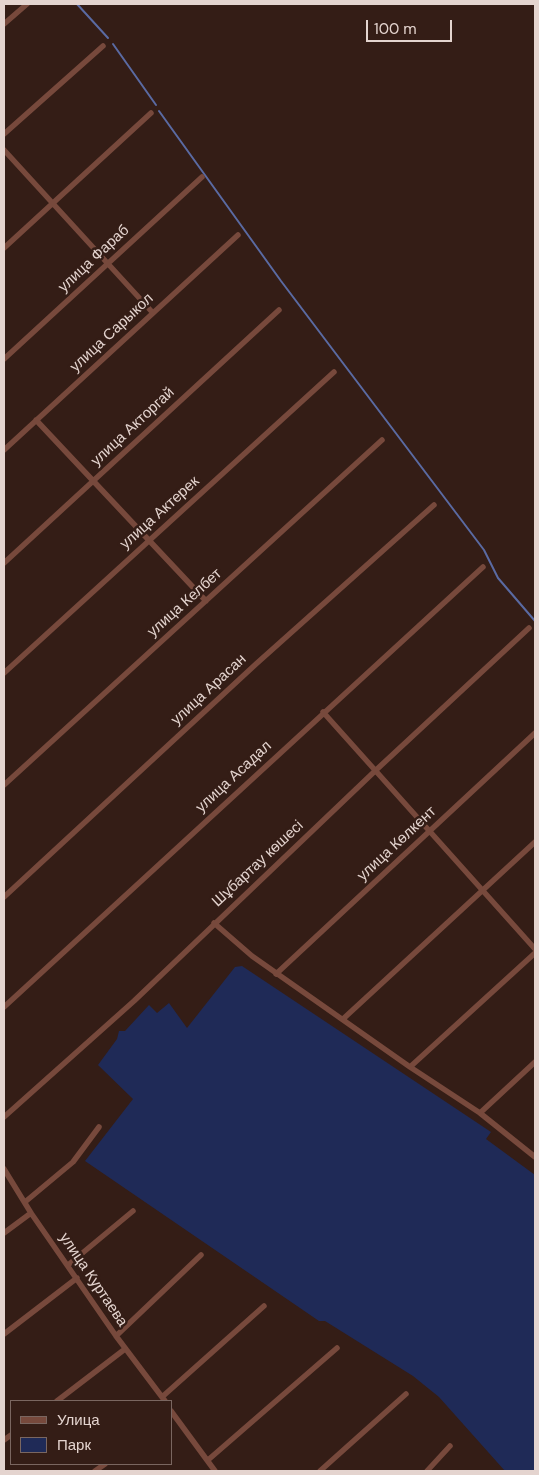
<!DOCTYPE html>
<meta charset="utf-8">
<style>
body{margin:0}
#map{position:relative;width:539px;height:1475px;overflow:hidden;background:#341d16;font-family:"DM Sans",sans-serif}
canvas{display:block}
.frame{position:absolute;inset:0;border:5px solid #e4d4cf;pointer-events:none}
.legend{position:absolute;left:10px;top:1400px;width:162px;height:65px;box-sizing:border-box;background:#341d16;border:1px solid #7a6660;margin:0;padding:6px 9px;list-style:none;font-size:15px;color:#e4d4cf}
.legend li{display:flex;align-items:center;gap:10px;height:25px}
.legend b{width:25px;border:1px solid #7a6660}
.scale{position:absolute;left:366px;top:20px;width:86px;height:22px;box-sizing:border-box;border:2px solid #e4d4cf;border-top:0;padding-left:6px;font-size:15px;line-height:18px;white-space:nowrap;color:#e4d4cf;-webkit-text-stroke:4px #341d16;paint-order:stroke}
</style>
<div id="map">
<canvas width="539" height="1475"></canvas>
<div class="frame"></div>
<ul class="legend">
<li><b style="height:6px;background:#77493c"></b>Улица</li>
<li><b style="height:14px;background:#1f2a57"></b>Парк</li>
</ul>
<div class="scale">100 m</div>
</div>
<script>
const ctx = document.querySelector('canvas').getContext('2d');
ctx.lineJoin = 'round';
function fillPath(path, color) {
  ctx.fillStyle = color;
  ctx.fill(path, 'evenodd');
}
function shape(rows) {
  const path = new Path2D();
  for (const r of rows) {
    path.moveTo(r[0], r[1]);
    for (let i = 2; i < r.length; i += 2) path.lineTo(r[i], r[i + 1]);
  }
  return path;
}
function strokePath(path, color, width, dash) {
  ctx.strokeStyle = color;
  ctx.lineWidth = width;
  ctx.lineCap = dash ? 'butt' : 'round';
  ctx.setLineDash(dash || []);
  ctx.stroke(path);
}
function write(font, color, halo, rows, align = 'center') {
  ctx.font = font + ' "DM Sans",sans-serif';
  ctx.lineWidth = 5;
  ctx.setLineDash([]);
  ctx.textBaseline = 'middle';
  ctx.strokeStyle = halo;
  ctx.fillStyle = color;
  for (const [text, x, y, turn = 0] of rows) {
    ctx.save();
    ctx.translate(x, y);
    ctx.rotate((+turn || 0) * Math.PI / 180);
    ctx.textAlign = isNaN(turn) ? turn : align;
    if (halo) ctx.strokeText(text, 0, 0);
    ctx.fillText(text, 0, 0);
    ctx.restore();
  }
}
const green = shape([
 [242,966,491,1132,486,1139,535,1175,535,1471,505,1471,439,1397,413,1376,325,1321,319,1321,85,1161,133,1099,98,1065,117,1039,119,1031,125,1031,149,1005,157,1013,169,1003,187,1028,235,967]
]);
const stream = shape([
 [77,4,108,38],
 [113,44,156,105],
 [159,111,281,281,484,550,498,578,535,621]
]);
const minor = shape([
 [4,24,27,4],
 [4,134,103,46],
 [4,150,153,313],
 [4,248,151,113],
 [4,359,202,177],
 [36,420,206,601],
 [4,450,238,235],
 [4,563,279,310],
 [4,673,334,372],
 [323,712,535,949],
 [4,785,382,440],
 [4,897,256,664,434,505],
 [214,923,252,956,410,1067,480,1113,535,1157],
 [276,974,535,733],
 [4,1007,483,567],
 [343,1019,535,842],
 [410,1067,535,953],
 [480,1113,535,1062],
 [4,1117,134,1001,375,771,529,628],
 [4,1169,31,1213,116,1336,165,1401],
 [25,1202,73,1162,99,1127],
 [4,1233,31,1213],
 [68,1265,133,1211],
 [4,1334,77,1278],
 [116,1336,201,1255],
 [162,1397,264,1306],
 [57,1401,125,1349],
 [171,1411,215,1471],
 [4,1440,11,1435],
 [208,1460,337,1348],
 [95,1471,105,1464],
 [320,1471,406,1394],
 [427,1471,450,1446]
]);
const streetNames = [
 ["улица Фараб",94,259,-43],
 ["улица Сарыкол",112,333,-43],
 ["улица Акторгай",133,427,-43],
 ["улица Актерек",160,513,-42],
 ["улица Келбет",185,603,-42],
 ["улица Арасан",209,690,-43],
 ["улица Асадал",234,777,-43],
 ["улица Көлкент",397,844,-43],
 ["Шұбартау көшесі",258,864,-43],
 ["улица Куртаева",93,1280,56]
];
fillPath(green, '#1f2a57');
strokePath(stream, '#5a6aa2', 2);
strokePath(minor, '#77493c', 5.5);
write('15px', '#e4d4cf', '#341d16', streetNames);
</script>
